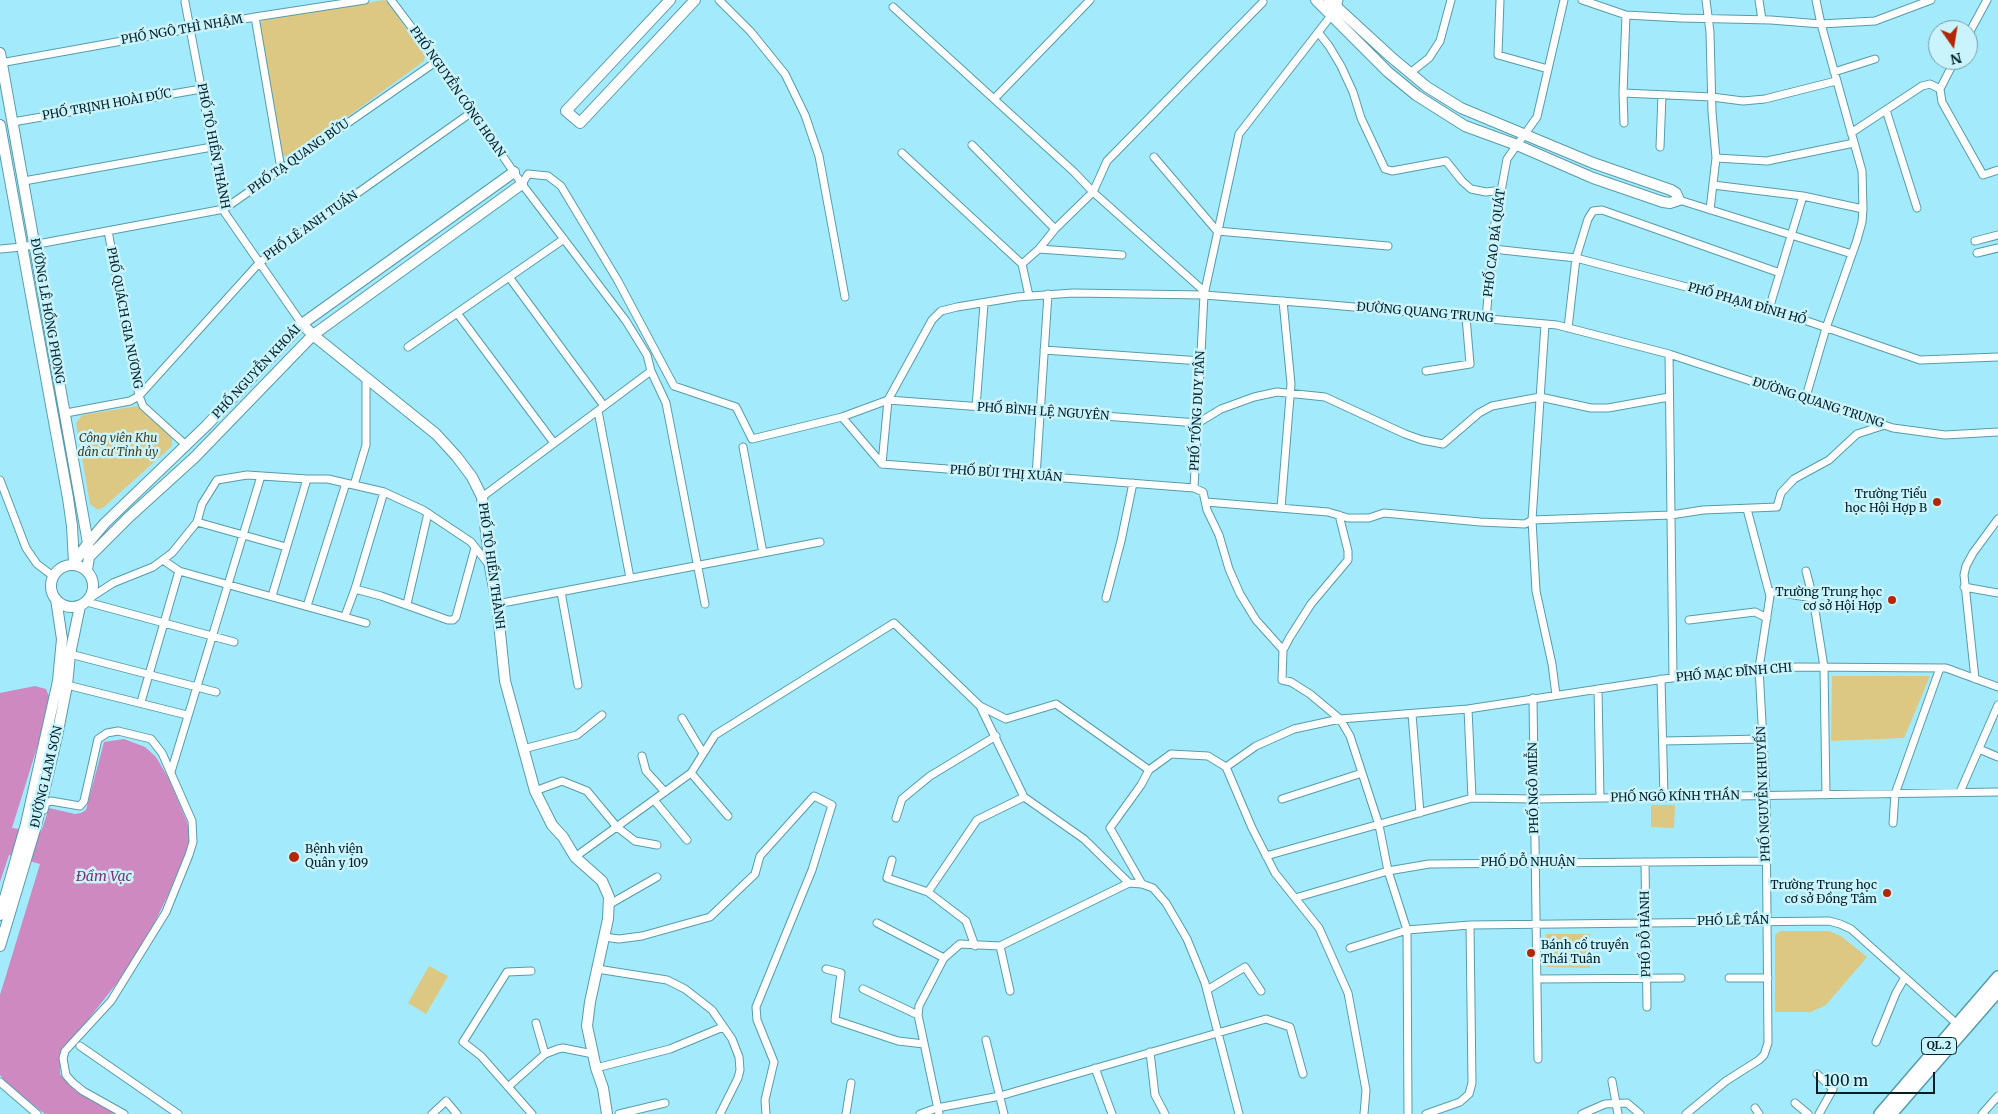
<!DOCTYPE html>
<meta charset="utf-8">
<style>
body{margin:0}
#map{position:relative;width:1998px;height:1114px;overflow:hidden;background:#a3ebfc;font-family:Merriweather,serif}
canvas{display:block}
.north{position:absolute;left:1928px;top:20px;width:50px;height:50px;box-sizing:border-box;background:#c9f3fd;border:1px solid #799ea7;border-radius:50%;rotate:167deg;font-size:14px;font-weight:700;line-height:20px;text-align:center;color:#011f26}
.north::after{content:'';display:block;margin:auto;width:18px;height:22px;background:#b32702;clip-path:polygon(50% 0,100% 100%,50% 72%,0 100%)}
.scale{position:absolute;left:1816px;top:1072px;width:119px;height:22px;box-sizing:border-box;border:2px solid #011f26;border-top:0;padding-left:6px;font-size:15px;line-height:18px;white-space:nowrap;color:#011f26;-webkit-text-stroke:4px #c9f3fd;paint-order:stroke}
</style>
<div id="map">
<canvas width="1998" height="1114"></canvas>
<div class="north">N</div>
<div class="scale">100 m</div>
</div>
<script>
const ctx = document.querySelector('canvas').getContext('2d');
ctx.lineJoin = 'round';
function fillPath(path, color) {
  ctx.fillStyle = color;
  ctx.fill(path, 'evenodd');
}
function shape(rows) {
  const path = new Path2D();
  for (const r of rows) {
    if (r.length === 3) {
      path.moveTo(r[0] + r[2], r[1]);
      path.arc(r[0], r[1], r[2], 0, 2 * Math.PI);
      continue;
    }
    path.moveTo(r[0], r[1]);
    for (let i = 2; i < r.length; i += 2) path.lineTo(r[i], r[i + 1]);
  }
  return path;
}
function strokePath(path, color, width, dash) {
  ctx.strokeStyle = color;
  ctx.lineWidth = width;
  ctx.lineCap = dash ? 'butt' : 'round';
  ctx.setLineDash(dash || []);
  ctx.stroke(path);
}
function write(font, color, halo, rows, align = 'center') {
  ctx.font = font + ' Merriweather,serif';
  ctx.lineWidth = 5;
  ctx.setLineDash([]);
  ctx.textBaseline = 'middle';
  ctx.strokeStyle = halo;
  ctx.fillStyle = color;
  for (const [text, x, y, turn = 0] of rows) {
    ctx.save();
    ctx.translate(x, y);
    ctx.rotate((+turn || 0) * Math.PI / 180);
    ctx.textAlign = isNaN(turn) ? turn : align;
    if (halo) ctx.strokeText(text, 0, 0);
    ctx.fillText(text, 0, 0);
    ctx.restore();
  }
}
const green = shape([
 [384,0,387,1,425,56,424,61,295,155,290,157,283,156,259,25,260,23,265,19],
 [137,406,172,436,172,446,104,507,98,510,90,504,76,423,82,415],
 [1832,676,1930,676,1904,738,1831,741],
 [1651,805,1675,805,1674,828,1651,827],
 [1780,931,1829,931,1841,936,1867,957,1826,1005,1811,1012,1775,1012,1775,935],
 [1546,934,1590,934,1590,968,1546,967],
 [429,966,448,976,426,1014,408,1003]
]);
const water = shape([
 [35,686,46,689,49,696,48,712,12,828,41,832,49,808,75,814,81,813,86,810,104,742,124,739,145,747,156,757,169,779,187,822,190,835,190,842,169,893,150,932,117,983,61,1054,60,1074,67,1082,77,1092,116,1114,45,1114,8,1085,0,1075,0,995,40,864,9,855,0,882,0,693]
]);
const street = shape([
 [391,0,437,61,522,184,626,321,647,355,651,371,666,403,705,604],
 [719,0,751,32,785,74,805,115,819,156,845,297],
 [1500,0,1498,55,1548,69],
 [1582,0,1626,15,1681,18,1771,20,1821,24,1875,21,1931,0],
 [1706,0,1710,32,1712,112,1716,158,1710,210],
 [1759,0,1762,20],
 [185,2,225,213,302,324],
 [893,7,1074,172,1093,192,1205,292],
 [255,17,281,169],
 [1318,32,1329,46,1341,66,1353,92,1361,118,1385,169,1392,171,1446,161,1462,181,1471,189,1486,192,1502,190],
 [1968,35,1987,0],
 [1955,60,1940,89,1942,102,1983,175,1998,170],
 [0,63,255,17,365,0],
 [1834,72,1875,59],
 [1410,73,1429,58,1440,41,1451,0],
 [1623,93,1712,97,1743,101,1765,99,1836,81],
 [994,99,1090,0],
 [1886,110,1917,208],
 [13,122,201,89],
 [1624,123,1623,93,1626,15],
 [1851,133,1922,86,1930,84,1940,89],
 [972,145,1055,229,1039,249,1122,255],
 [1660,147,1662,95],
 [902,153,1022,264,1029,296],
 [1154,157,1217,231,1388,246],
 [1716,158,1767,161,1854,143],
 [24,181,212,147],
 [522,184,528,174,548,176,561,186,618,281,674,386,736,407,752,439,842,417,888,400,1198,423,1221,409,1254,397,1277,392,1325,397,1405,434,1422,440,1443,444,1479,413,1492,406,1540,397,1591,408,1608,408,1669,397],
 [1713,185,1803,196,1863,209],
 [1679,200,1852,254],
 [1055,229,1093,192,1107,161,1263,2],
 [108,231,139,396,143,406,187,446],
 [1975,241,1998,235],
 [0,249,22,247,224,209,437,61],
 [1493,249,1576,258,1778,311,1920,360,1998,357],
 [1977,253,1998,248],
 [1022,264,1039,249],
 [509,277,604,406],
 [1769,309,1803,196],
 [457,313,554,443],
 [1486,319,1494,229,1507,159,1537,117,1564,0],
 [1545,324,1532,520,1536,591,1552,664,1556,695],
 [1568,328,1576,258,1588,219,1593,211,1602,210,1780,273],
 [408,347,564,239],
 [1044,350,1201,361],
 [1669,354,1673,678],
 [1426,371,1470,364,1466,317],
 [1805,400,1826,328,1857,240,1862,222,1863,209,1862,171,1821,24,1816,0],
 [976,407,984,304],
 [598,411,630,578],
 [66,413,130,401,139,396,260,262,472,112],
 [842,417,882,464],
 [743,447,763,553],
 [1036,476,1048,294],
 [0,480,26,548,37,564,53,576],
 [354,485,366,445,366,378],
 [1194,488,1204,295,1239,134,1337,8,1339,0],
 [482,497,651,371],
 [1206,502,1328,512,1348,518,1369,518,1384,513,1480,522,1525,524,1532,520,1671,515,1703,510,1777,507,1781,493,1794,479,1829,460,1857,434,1885,425],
 [1281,508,1291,384,1283,301],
 [1339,515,1348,551,1348,560,1311,604,1290,637,1283,650,1282,680,1291,682,1310,694,1340,719,1350,736,1379,825,1388,871,1407,930,1408,1114],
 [197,522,286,547],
 [163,560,179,571,366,623],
 [1806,571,1813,598,1824,667,1826,795],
 [1964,587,1998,593],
 [355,589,381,596,448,620,453,620,456,617,475,548],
 [1769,591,1813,598],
 [561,592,578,685],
 [272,596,307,479],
 [90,598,113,583,153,567,172,553,197,522,202,504,217,480,247,475,307,479,328,479,384,492,423,510,471,542,490,566],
 [1106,598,1121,541,1133,483],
 [87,602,234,642],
 [407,604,428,513],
 [497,604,820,542],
 [307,606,346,483],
 [345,616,355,589,384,492],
 [1689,620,1755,612,1767,618],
 [1283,650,1256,620,1240,594,1229,569,1219,535,1207,510,1203,492,1194,488,882,464,888,400,932,320,941,311,957,307,1017,297,1073,293,1204,295,1320,304,1557,325,1669,354,1893,428,1945,435,1998,432],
 [70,654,216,692],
 [1661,679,1664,797],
 [1975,679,1964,575,1966,566,1973,553,1998,519],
 [67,685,187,715],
 [1598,689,1600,798],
 [1533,698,1538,1059],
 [141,702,179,571],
 [980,706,1024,797,1084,839,1129,883,1142,884,1153,888,1166,903,1187,939,1205,983,1239,1114],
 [1468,709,1472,798],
 [1412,714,1420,813],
 [682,718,703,753],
 [1663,741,1763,739],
 [523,749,577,735,602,715],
 [1979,749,1998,757],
 [642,756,646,771,665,792],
 [1226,767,1256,746,1294,729,1340,719,1468,709,1664,679,1735,670,1798,667,1946,668,1998,687],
 [171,772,261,476],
 [691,773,728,816],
 [535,791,562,781,587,791,617,827,635,841,657,845],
 [1960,792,1998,705],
 [1282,799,1362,773],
 [654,800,687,840],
 [44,810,46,803,51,801,80,806,84,801,98,739,107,733,118,731,151,739,162,753,192,821,193,842,189,855,166,912,111,1001,65,1051,63,1058,66,1075,72,1082,83,1091,124,1114],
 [896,818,902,799,930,776,996,736],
 [1893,823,1895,794,1940,668],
 [1266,856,1472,798,1535,799,1998,792],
 [575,857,691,773,715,735,894,623,980,706,1006,719,1056,704,1149,770],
 [892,860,887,878,928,892,966,921,975,946],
 [1645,862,1647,1007],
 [1142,884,1110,828,1141,785,1149,770,1171,754,1208,756,1226,767,1252,828,1275,873,1319,928,1348,993,1366,1090,1364,1114],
 [928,892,977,820,1024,797],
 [1295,898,1388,871,1429,864,1766,861],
 [610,904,657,877],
 [877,923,944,958],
 [604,937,619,939,642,936,710,917,755,874,760,856,814,796,832,805,812,870,756,1007,757,1020,774,1062,765,1100,766,1114],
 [1000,946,1010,991],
 [1350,948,1407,930,1470,925,1829,921,1840,924,1851,929,1957,1024],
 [597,969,667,980,685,989,712,1010,732,1039,739,1057,740,1070,738,1078,720,1114],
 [826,969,841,973,835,1020,898,1041,924,1044],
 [531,971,507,972,463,1042,481,1056,532,1114],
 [1729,978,1768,978],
 [1537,979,1681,978],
 [863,989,918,1015],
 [1207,990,1245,967,1261,991],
 [536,1023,545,1054],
 [986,1040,1004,1114],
 [1876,1042,1896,993,1904,979],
 [80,1046,178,1114],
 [1150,1052,1155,1095,1165,1114],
 [596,1068,670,1049,723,1027],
 [1095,1068,1112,1114],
 [1817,1074,1833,1089,1819,1114],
 [1612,1081,1618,1114],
 [0,1082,37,1114],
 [508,1087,545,1054,558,1049,563,1048,593,1054],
 [1795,1103,1808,1114],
 [1755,1108,1759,1114],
 [432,1114,446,1101,457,1114],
 [619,1114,665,1103],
 [846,1114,851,1083],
 [920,1114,937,1108,1000,1096,1266,1019,1290,1027,1303,1074],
 [939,1114,918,1015,919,1006,944,958,960,944,1000,946,1129,883],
 [1426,1114,1460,1102,1469,1094,1472,1083,1470,925],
 [1582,1114,1605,1104,1627,1103,1640,1114],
 [1686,1114,1726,1081,1759,1060,1764,1055,1768,1043,1766,796,1759,668,1770,596,1747,509],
 [1982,1114,1998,1096]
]);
const secondary = shape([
 [670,0,566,111,580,123,695,0],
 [1316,0,1388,72,1416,95,1465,126,1517,145,1593,178,1663,202,1670,203,1679,200,1676,193,1671,190,1593,163,1461,108,1427,87,1391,57,1329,0],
 [0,53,88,543,89,557,87,570],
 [0,125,68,498,72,526,74,563],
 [302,324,313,335,436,434,457,457,472,477,482,497,490,567,497,604,505,681,535,791,552,825,563,837,575,857,602,881,609,897,608,919,590,1002,587,1026,596,1068,603,1088,607,1114],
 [89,557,129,517,195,457,313,335,522,184],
 [74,563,88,543,105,523,207,425,302,324,514,172],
 [72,586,21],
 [0,915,26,824,58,681,62,639,56,599],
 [0,946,36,826,57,736,67,685,70,654,80,606]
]);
const primary = shape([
 [1880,1114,1998,977],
 [1891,1114,1998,991]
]);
const markers = [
 [1937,502,5,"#b32702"],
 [1892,600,5,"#b32702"],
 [294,857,6,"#b32702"],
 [1887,893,5,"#b32702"],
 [1531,953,5,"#b32702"]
];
const shields = [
 [1939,1046,35]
];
const shieldNames = [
 ["QL.2",1939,1046]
];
const streetNames = [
 ["PHỐ NGÔ THÌ NHẬM",182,30,-10],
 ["PHỐ NGUYỄN CÔNG HOAN",457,92,55],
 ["PHỐ TRỊNH HOÀI ĐỨC",107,105,-10],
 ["PHỐ TÔ HIẾN THÀNH",213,146,79],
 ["PHỐ TẠ QUANG BỬU",299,157,-35],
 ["PHỐ LÊ ANH TUẤN",311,226,-35],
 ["PHỐ CAO BÁ QUÁT",1495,243,-83],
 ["PHỐ PHẠM ĐỈNH HỔ",1747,304,16],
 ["ĐƯỜNG LÊ HỒNG PHONG",47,311,80],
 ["ĐƯỜNG QUANG TRUNG",1425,313,5],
 ["PHỐ QUÁCH GIA NƯƠNG",124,318,79],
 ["PHỐ NGUYỄN KHOÁI",257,372,-47],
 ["ĐƯỜNG QUANG TRUNG",1818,403,18],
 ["PHỐ TỐNG DUY TÂN",1198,411,-87],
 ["PHỐ BÌNH LỆ NGUYÊN",1043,412,4],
 ["PHỐ BÙI THỊ XUÂN",1006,474,4],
 ["PHỐ TÔ HIẾN THÀNH",491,566,82],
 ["PHỐ MẠC ĐĨNH CHI",1734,673,-5],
 ["ĐƯỜNG LAM SƠN",47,777,-77],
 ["PHỐ NGÔ MIỄN",1534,788,-91],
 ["PHỐ NGUYỄN KHUYẾN",1764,794,-92],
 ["PHỐ NGÔ KÍNH THẦN",1675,797,-1],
 ["PHỐ ĐỖ NHUẬN",1528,863],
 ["PHỐ LÊ TẦN",1733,921,-1],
 ["PHỐ ĐỖ HÀNH",1646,934,-91]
];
const parkNames = [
 ["Công viên Khu",118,439],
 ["dân cư Tỉnh ủy",118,453]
];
const poiNames = [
 ["Trường Tiểu",1927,495],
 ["học Hội Hợp B",1927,509],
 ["Trường Trung học",1882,593],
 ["cơ sở Hội Hợp",1882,607],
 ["Bệnh viện",305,850,"left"],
 ["Quân y 109",305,864,"left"],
 ["Trường Trung học",1877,886],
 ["cơ sở Đồng Tâm",1877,900],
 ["Bánh cổ truyền",1541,946,"left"],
 ["Thái Tuân",1541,960,"left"]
];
const waterNames = [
 ["Đầm Vạc",104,877]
];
fillPath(green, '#dcc883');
fillPath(water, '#cd89c0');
strokePath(street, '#559cac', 9);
strokePath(secondary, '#559cac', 12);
strokePath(primary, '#559cac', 14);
strokePath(street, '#fff', 7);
strokePath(secondary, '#fff', 10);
strokePath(primary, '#fff', 11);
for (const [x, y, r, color] of markers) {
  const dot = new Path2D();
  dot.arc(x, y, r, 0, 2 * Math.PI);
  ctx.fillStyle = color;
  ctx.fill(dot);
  strokePath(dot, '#c9f3fd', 2);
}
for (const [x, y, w] of shields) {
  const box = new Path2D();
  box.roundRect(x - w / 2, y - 8.5, w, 17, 4);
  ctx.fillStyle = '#c9f3fd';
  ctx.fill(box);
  strokePath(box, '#011f26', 1);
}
write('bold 11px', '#011f26', null, shieldNames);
write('12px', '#011f26', '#c9f3fd', streetNames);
write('italic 12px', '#493f1a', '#c9f3fd', parkNames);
write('12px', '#011f26', '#c9f3fd', poiNames, 'right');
write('italic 14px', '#803074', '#c9f3fd', waterNames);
</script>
